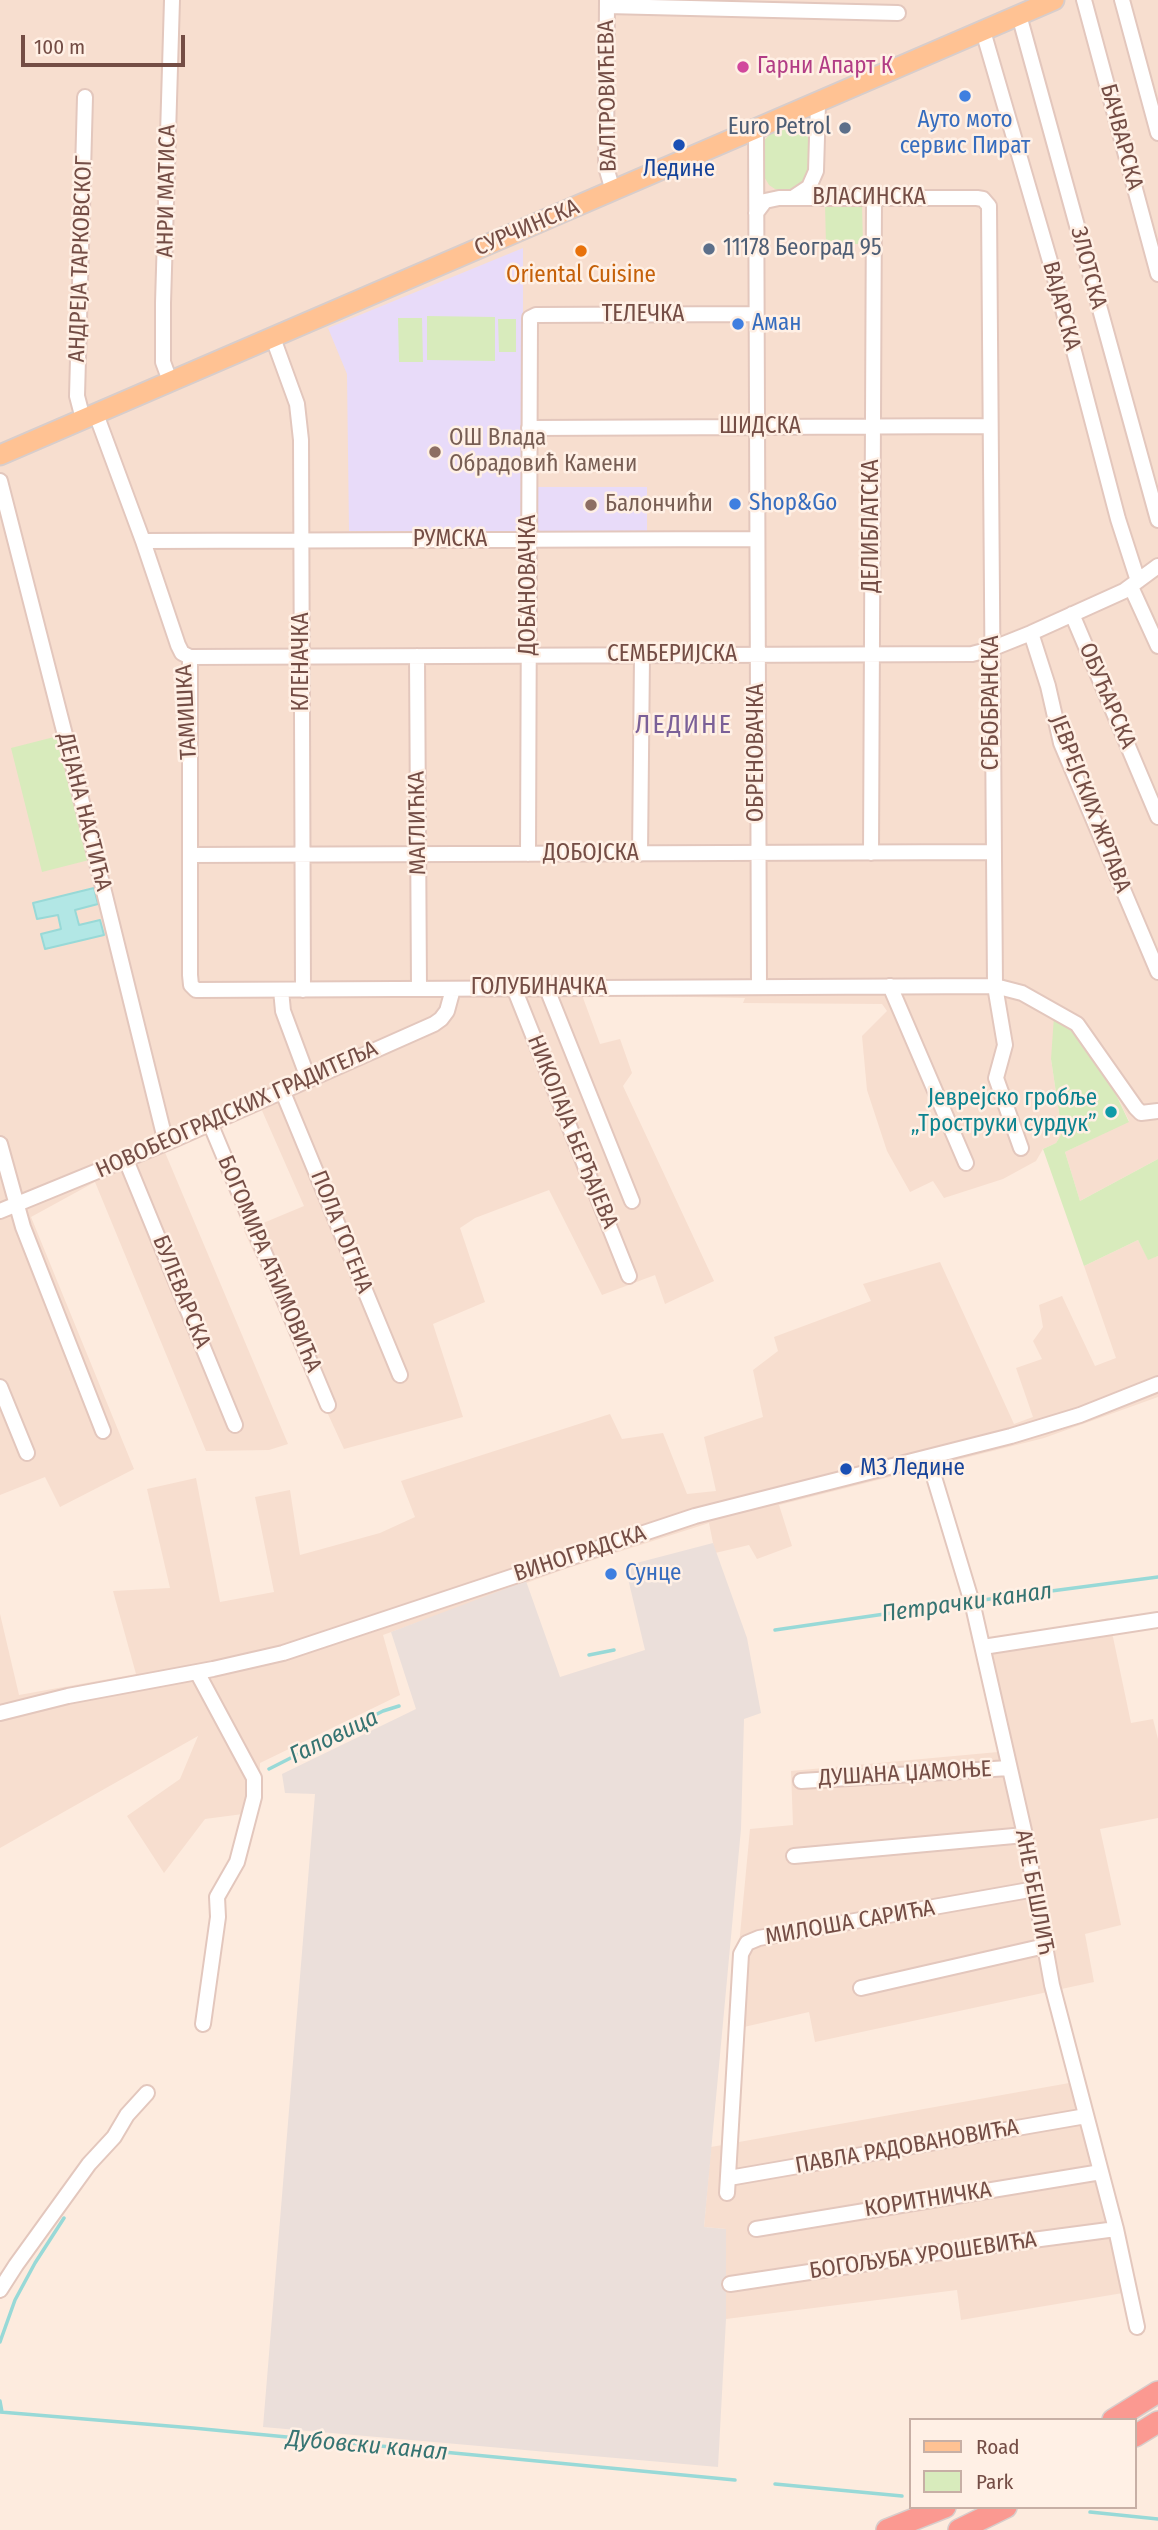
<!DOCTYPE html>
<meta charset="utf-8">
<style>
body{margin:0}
#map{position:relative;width:1158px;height:2530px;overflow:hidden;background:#fdebde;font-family:"Fira Sans Condensed",sans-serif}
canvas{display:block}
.legend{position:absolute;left:909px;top:2418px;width:228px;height:91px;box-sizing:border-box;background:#fff0e5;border:2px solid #c7afa5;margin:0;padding:9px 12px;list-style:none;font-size:21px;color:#744d45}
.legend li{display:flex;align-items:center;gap:14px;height:35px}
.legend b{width:35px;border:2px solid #c7afa5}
.scale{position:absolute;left:21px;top:35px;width:164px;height:32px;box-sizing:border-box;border:4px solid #744d45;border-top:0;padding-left:9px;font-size:21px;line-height:24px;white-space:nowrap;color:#744d45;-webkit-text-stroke:5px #fff0e5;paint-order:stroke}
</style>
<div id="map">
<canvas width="1158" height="2530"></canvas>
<ul class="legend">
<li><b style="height:9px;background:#ffc293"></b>Road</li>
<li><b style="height:19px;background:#d8ebbc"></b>Park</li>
</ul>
<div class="scale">100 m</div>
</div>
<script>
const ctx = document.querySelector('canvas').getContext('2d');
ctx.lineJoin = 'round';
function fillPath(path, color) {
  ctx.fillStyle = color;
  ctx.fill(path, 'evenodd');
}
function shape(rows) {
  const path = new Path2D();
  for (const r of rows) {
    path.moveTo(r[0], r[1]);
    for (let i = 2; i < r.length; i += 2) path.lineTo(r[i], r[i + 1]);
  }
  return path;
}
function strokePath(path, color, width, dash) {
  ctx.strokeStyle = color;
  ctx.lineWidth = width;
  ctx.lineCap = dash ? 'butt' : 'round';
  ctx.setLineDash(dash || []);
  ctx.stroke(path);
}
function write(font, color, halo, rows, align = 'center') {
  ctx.font = font + ' "Fira Sans Condensed",sans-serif';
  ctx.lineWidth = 5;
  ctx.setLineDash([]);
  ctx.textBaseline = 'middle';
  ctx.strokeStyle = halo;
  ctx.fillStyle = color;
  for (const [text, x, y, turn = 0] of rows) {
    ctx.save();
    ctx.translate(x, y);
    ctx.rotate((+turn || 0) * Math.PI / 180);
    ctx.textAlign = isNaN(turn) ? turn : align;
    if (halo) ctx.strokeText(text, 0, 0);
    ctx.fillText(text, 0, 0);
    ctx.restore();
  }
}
const residential = shape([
 [0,0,1158,0,1158,1159,1080,1201,1065,1152,1129,1121,1104,1069,1051,1059,1062,1133,1056,1143,1043,1149,1036,1161,1003,1179,944,1198,933,1181,910,1192,887,1151,867,1090,862,1036,887,1011,882,1004,743,1003,745,998,582,995,600,1044,620,1039,632,1073,623,1086,714,1281,665,1304,655,1275,602,1295,549,1190,475,1218,460,1228,485,1302,433,1324,463,1417,344,1449,244,1231,304,1206,260,1106,164,1150,288,1444,269,1450,206,1451,95,1182,31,1217,134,1469,60,1507,45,1477,0,1495],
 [1138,1240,1148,1259,1158,1256,1158,1397,1044,1438,779,1505,792,1546,757,1559,749,1545,715,1553,709,1523,565,1569,383,1635,400,1695,260,1763,258,1812,205,1819,164,1873,127,1816,180,1779,198,1736,0,1848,0,1614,19,1695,136,1674,113,1591,170,1588,147,1489,196,1478,220,1602,274,1592,255,1497,290,1490,300,1555,380,1533,415,1517,401,1481,610,1414,622,1439,663,1433,687,1494,716,1491,704,1437,763,1417,753,1370,778,1351,774,1337,871,1301,863,1284,940,1262,1014,1424,1033,1417,1016,1368,1042,1359,1033,1341,1043,1327,1039,1305,1062,1296,1095,1366,1116,1358,1084,1266],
 [1109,1618,1131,1723,1153,1719,1158,1739,1158,1818,1100,1829,1121,1925,1085,1934,1094,1982,815,2042,809,2012,731,2030,750,1829,793,1825,791,1771,998,1752,973,1643],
 [1086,2080,1135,2291,961,2320,957,2290,726,2319,726,2229,704,2227,711,2147]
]);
const industrial = shape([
 [713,1543,747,1638,761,1713,744,1719,741,1829,704,2227,726,2229,726,2319,718,2467,263,2427,315,1794,285,1793,282,1774,416,1709,391,1632,526,1581,560,1677,645,1650,625,1566]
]);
const education = shape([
 [523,248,523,531,349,531,347,374,328,328],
 [535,487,647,487,647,535,547,535,537,529,535,523]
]);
const green = shape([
 [802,123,809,130,808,173,801,185,795,189,782,191,775,189,769,185,762,173,763,142,769,135],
 [825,204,862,204,863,244,826,244],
 [427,316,495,317,495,361,427,360],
 [398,318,422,318,423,362,399,362],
 [498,319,516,319,516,352,499,352],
 [62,735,93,859,42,872,11,748],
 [1054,1016,1076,1031,1104,1069,1129,1122,1065,1152,1080,1201,1158,1159,1158,1256,1148,1260,1138,1240,1084,1266,1043,1149,1056,1143,1062,1133,1051,1059]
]);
const water = shape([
 [94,888,98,904,75,910,79,925,100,920,104,935,45,949,41,934,61,929,58,915,37,919,33,903,94,888]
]);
const stream = shape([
 [975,1601,1158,1577],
 [775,1630,967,1602],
 [589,1655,614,1650],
 [269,1769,383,1711,399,1706],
 [0,2342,15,2300,35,2263,64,2218],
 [0,2401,2,2412],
 [0,2412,193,2428,735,2480],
 [775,2484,902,2496],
 [1090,2512,1158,2519]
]);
const minor = shape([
 [607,0,606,167,613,191],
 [1084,0,1158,274],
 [1122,0,1158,133],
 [607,6,898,13],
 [1019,15,1158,520],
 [983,31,1054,275,1118,519,1138,581],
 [756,130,759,987],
 [794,197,809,187,816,171,818,103],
 [756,213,765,201,779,198,977,198,983,199,989,206,995,986,1005,1045,996,1078,1021,1148],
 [273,338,297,404,301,440,303,990],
 [170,381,163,362,163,303,172,0],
 [96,414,143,541,178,645,182,653,190,657,190,975,191,985,196,990,995,986,1022,993,1077,1024,1136,1108,1141,1113,1158,1111],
 [83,419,77,396,85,97],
 [529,428,990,426],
 [0,481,74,770,166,1143],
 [143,541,756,539],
 [1131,587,1158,646],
 [1072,614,1158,817],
 [1031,633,1048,686,1061,743,1158,972],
 [417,656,419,989],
 [190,657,972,654,991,649,1031,633,1124,591,1158,566],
 [871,853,874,199],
 [528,854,530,318,536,315,756,314],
 [640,854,642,656],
 [190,855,992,852],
 [890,986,966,1163],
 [514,988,629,1276],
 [547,989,632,1201],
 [281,990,283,1011,308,1078],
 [282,1090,400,1375],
 [210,1123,328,1405],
 [0,1144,23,1227,103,1431],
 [126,1160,235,1425],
 [0,1211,166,1143,434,1024,441,1019,447,1011,453,989],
 [0,1387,27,1453],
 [928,1457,973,1606,1025,1835,1052,1985,1116,2229,1137,2327],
 [983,1647,1158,1620],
 [197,1672,254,1778,254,1797,237,1862,217,1897,218,1917,203,2024],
 [0,1713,68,1696,213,1669,283,1653,695,1516,1011,1436,1080,1415,1158,1384],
 [801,1781,1009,1768],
 [794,1856,1025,1835],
 [861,1988,1045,1946],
 [729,2178,1086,2116],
 [727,2193,741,1954,747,1943,759,1938,1035,1889],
 [756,2229,1101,2172],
 [730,2284,942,2252,1116,2229],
 [0,2290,16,2265,89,2164,114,2137,127,2115,147,2093]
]);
const major = shape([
 [0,455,1054,0]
]);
const highway = shape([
 [1113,2420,1158,2392],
 [1135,2436,1158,2422],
 [887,2530,945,2507],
 [959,2530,1006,2507]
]);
const markers = [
 [743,67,7,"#d1479c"],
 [965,96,7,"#3f7fe0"],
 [845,128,7,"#5c6f8a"],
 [679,145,7,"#1a4fb4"],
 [709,249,7,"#5c6f8a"],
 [581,251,7,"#e8710a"],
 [738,324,7,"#3f7fe0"],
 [435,452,7,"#8d6e63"],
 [735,504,7,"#3f7fe0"],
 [591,505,7,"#8d6e63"],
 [1111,1112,7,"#0f9aa8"],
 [846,1469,7,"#1a4fb4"],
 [611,1574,7,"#3f7fe0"]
];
const hotelNames = [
 ["Гарни Апарт К",757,67]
];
const streetNames = [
 ["ВАЛТРОВИЋЕВА",608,96,-91],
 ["БАЧВАРСКА",1121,137,75],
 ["АНРИ МАТИСА",167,191,-89],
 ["ВЛАСИНСКА",869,198],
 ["СУРЧИНСКА",527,228,-23],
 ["АНДРЕЈА ТАРКОВСКОГ",81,259,-88],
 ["ЗЛОТСКА",1088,268,75],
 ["ВАЈАРСКА",1061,306,75],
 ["ТЕЛЕЧКА",643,315],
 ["ШИДСКА",760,427],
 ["ДЕЛИБЛАТСКА",872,526,-90],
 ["РУМСКА",450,540],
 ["ДОБАНОВАЧКА",529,585,-90],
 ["СЕМБЕРИЈСКА",672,655],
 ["КЛЕНАЧКА",302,662,-90],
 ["ОБУЋАРСКА",1107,696,67],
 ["СРБОБРАНСКА",992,703,-90],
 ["ТАМИШКА",187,712,-93],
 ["ОБРЕНОВАЧКА",757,753,-90],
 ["ЈЕВРЕЈСКИХ ЖРТАВА",1090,804,69],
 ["ДЕЈАНА НАСТИЋА",84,812,76],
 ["МАГЛИЋКА",418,823,-91],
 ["ДОБОЈСКА",591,854],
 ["ГОЛУБИНАЧКА",539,988],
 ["НОВОБЕОГРАДСКИХ ГРАДИТЕЉА",237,1110,-24],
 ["НИКОЛАЈА БЕРЂАЈЕВА",572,1132,68],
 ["ПОЛА ГОГЕНА",341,1232,68],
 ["БОГОМИРА АЋИМОВИЋА",269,1264,67],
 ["БУЛЕВАРСКА",181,1292,68],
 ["ВИНОГРАДСКА",580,1554,-18],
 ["ДУШАНА ЏАМОЊЕ",905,1774,-3],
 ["АНЕ БЕШЛИЋ",1034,1892,79],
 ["МИЛОША САРИЋА",850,1923,-10],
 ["ПАВЛА РАДОВАНОВИЋА",907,2147,-10],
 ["КОРИТНИЧКА",928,2200,-9],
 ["БОГОЉУБА УРОШЕВИЋА",923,2256,-8]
];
const shopNames = [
 ["Ауто мото",965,121,"center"],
 ["сервис Пират",965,147,"center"],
 ["Аман",752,324],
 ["Shop&Go",749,504],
 ["Сунце",625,1574]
];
const serviceNames = [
 ["Euro Petrol",831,128],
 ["11178 Београд 95",723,249,"left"]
];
const transitNames = [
 ["Ледине",679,170],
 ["МЗ Ледине",860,1469,"left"]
];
const foodNames = [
 ["Oriental Cuisine",581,276]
];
const educationNames = [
 ["ОШ Влада",449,439],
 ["Обрадовић Камени",449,465],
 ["Балончићи",605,505]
];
const cultureNames = [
 ["Јеврејско гробље",1097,1099],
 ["„Троструки сурдук”",1097,1125]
];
const waterNames = [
 ["Петрачки канал",967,1603,-8],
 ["Галовица",334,1737,-26],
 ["Дубовски канал",367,2446,5]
];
const quarterNames = [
 ["ЛЕДИНЕ",684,726]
];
fillPath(residential, '#f7decf');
fillPath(industrial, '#ebdfda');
fillPath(education, '#e8dbf9');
fillPath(green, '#d8ebbc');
fillPath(water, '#b2e7e5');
strokePath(water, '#98d9d7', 2);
strokePath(stream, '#98d9d7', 3.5);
strokePath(minor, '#e3c7bd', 18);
strokePath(major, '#d8cdcb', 23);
strokePath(highway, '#d8cdcb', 24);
strokePath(minor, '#fff', 14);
strokePath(major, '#ffc293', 19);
strokePath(highway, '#fb9991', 21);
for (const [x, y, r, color] of markers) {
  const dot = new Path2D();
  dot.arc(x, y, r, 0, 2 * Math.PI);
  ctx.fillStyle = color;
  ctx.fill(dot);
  strokePath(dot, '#fff0e5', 2.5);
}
write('23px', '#b23c85', '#fff0e5', hotelNames, 'left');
write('23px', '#744d45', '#fff0e5', streetNames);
write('23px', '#366cbe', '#fff0e5', shopNames, 'left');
write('23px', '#4e5e75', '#fff0e5', serviceNames, 'right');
write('23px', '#164399', '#fff0e5', transitNames);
write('23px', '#c56008', '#fff0e5', foodNames);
write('23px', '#785e54', '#fff0e5', educationNames, 'left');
write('23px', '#0d838f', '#fff0e5', cultureNames, 'right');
write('italic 24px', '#367472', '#fff0e5', waterNames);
ctx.letterSpacing = '2px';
write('26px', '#7b6098', '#fff0e5', quarterNames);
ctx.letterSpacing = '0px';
</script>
